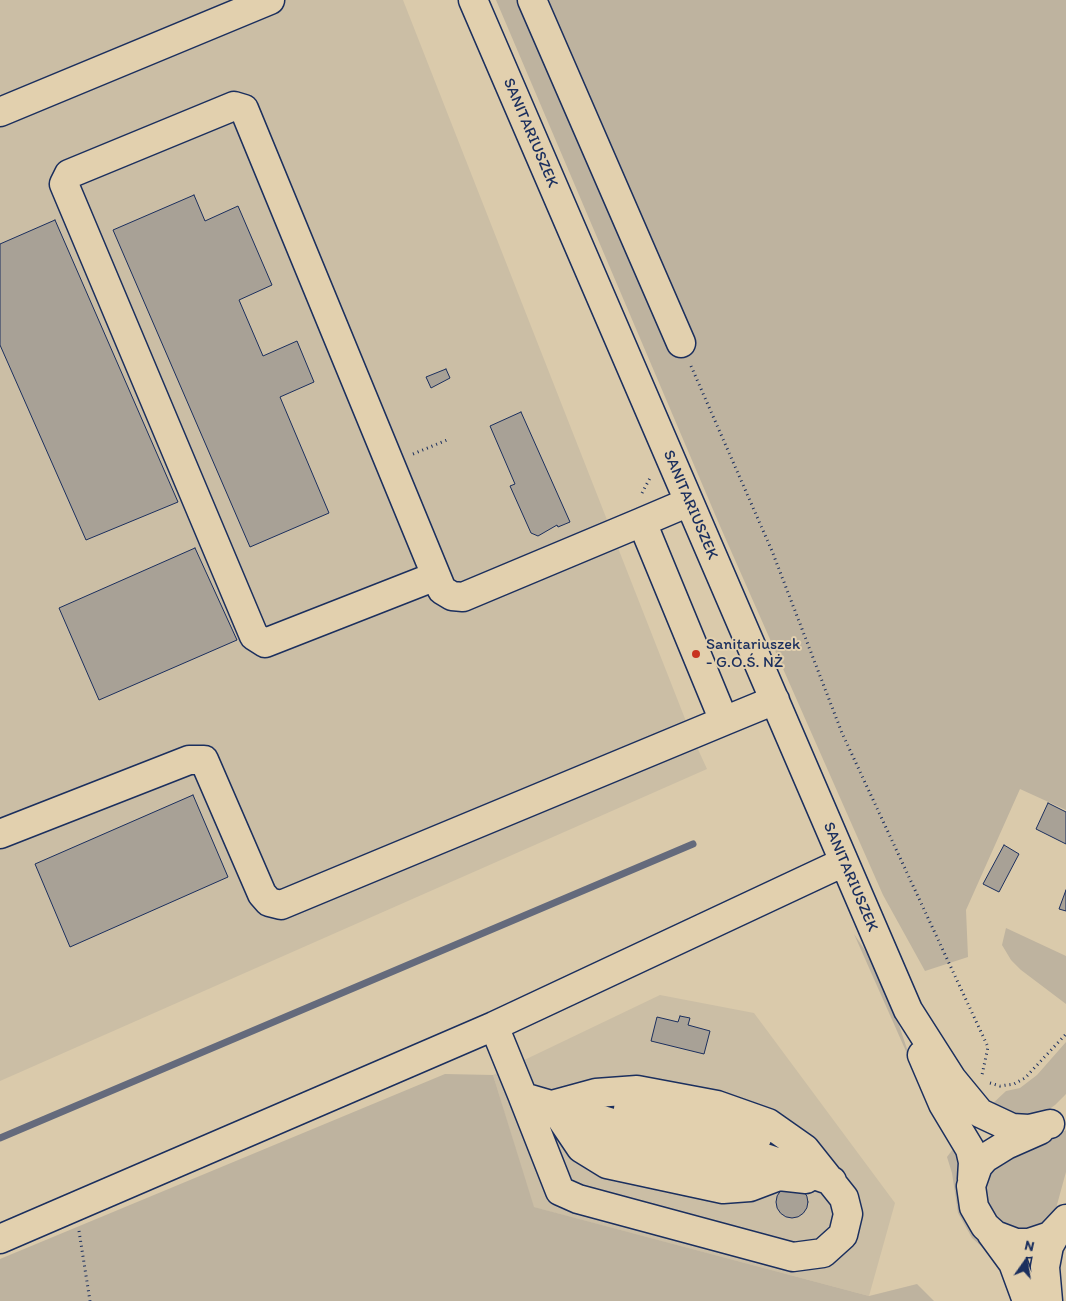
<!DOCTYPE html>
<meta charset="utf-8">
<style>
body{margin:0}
#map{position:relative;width:1066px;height:1301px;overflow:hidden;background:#dacaab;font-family:Itim,sans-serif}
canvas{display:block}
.north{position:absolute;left:1001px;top:1236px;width:50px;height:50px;-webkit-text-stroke:4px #e2d0ae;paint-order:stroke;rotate:13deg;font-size:14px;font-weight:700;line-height:20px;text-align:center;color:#1b2f5e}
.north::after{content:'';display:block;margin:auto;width:18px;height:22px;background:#1b2f5e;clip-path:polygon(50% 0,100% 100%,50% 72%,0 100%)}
</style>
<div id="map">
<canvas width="1066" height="1301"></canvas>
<div class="north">N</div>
</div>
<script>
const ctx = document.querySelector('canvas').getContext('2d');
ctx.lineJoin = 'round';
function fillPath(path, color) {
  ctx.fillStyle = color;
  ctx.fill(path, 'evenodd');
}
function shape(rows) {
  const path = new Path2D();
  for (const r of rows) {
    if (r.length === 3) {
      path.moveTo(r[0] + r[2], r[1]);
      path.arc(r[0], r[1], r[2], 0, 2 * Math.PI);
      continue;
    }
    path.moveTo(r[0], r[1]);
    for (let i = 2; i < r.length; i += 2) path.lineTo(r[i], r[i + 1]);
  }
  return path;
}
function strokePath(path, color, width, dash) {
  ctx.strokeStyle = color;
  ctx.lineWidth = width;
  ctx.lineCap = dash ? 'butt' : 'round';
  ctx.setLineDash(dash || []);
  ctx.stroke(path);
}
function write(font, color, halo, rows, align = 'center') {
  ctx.font = font + ' Itim,sans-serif';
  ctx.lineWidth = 4;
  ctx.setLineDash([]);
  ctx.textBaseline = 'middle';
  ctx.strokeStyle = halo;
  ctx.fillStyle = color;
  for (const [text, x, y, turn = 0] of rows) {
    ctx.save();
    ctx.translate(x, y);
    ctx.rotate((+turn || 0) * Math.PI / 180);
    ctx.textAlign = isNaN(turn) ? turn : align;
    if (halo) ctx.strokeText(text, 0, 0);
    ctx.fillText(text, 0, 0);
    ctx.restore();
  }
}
const built = shape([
 [0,0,403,0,691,734,707,769,0,1081],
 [660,995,754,1013,895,1203,869,1296,533,1207,493,1075]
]);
const green = shape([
 [496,0,1066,0,1066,810,1020,789,966,910,968,957,925,971,883,895,720,526],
 [1006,928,1066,956,1066,1004,1021,970,1011,960,1002,945],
 [854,934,869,956,899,1025,913,1067],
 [1066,1042,1066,1094,1055,1105,1044,1113,1019,1119,988,1108,1006,1091,1020,1088,1037,1075],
 [445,1074,493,1075,534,1207,869,1296,917,1284,934,1301,0,1301,0,1259],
 [1066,1130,1066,1172,1055,1212,1042,1225,1027,1230,1011,1229,997,1221,987,1206,985,1188,991,1170,998,1164,1038,1147],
 [959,1141,962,1145,958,1194,962,1214,973,1235,991,1249,1006,1280,990,1254,972,1238,958,1213,952,1173,947,1157]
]);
const stream = shape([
 [0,1138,693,844]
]);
const building = shape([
 [194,195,205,221,238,206,272,285,239,300,263,356,297,341,314,382,280,397,329,513,250,547,113,230,194,195],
 [55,220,178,502,86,540,0,345,0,244,55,220],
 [446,369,450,378,431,388,426,377,446,369],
 [521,412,570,522,558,527,557,525,538,536,531,533,510,486,515,484,490,426,521,412],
 [195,548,237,640,99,700,59,608,195,548],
 [193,795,228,877,70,947,35,864,193,795],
 [1048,803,1066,812,1066,844,1036,829,1048,803],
 [1004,845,1019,854,999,892,983,884,1004,845],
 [1066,890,1066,911,1059,909,1066,890],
 [680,1016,690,1018,688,1025,710,1031,704,1054,651,1041,657,1017,678,1022,680,1016],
 [792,1202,16]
]);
const path = shape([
 [691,366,772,551,842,733,988,1047,982,1075],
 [413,454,447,440],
 [642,493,650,478],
 [990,1083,1000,1086,1014,1084,1025,1078,1066,1034],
 [79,1231,90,1301]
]);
const minor = shape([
 [473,0,908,1010,952,1079,980,1113,1012,1128,1029,1129,1050,1124],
 [532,0,681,343],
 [0,112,270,0],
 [689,502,642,522,724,721,775,700],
 [436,576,265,643,254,636,64,184,69,174,234,106,244,109,442,590,452,596,463,597,642,522],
 [0,834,189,760,204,760,262,894,269,902,281,905,724,721],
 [494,1026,523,1097,633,1129,768,1159,832,1181],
 [922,1055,943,1104,970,1149,973,1162,972,1179],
 [523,1097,560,1191,578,1199,793,1257,823,1253,843,1235,848,1214,844,1198,805,1149,768,1123,717,1105,637,1090,596,1093,552,1105],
 [552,1105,581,1148,607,1164,723,1189,750,1187,779,1176,806,1179],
 [628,1109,710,1124,757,1138],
 [573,1121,619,1147,703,1166,756,1167],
 [1040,1130,1006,1145,985,1158,978,1166,971,1186,974,1207,985,1226,995,1235,1016,1243,1029,1243,1050,1236,1066,1219],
 [991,1233,1013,1263,1027,1301],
 [0,1239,494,1026,844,862],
 [1048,1301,1045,1267,1049,1246,1060,1227]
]);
const markers = [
 [696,654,5,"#c8321e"]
];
const streetNames = [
 ["SANITARIUSZEK",530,133,67],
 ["SANITARIUSZEK",690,505,67],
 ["SANITARIUSZEK",850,877,67]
];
const poiNames = [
 ["Sanitariuszek",706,645],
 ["- G.O.Ś. NŻ",706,663]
];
fillPath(built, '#cbbea5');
fillPath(green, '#beb39f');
strokePath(stream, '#646a7c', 7);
fillPath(building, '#a8a196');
strokePath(building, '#1b2f5e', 1);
strokePath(minor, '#1b2f5e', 31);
strokePath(path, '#1b2f5e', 3, [1, 4]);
strokePath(minor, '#e2d0ae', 28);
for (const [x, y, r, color] of markers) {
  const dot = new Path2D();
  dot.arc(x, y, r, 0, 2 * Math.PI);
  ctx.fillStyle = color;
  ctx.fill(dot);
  strokePath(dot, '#e2d0ae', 2);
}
write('16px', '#1b2f5e', '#e2d0ae', streetNames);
write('16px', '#1b2f5e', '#e2d0ae', poiNames, 'left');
</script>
